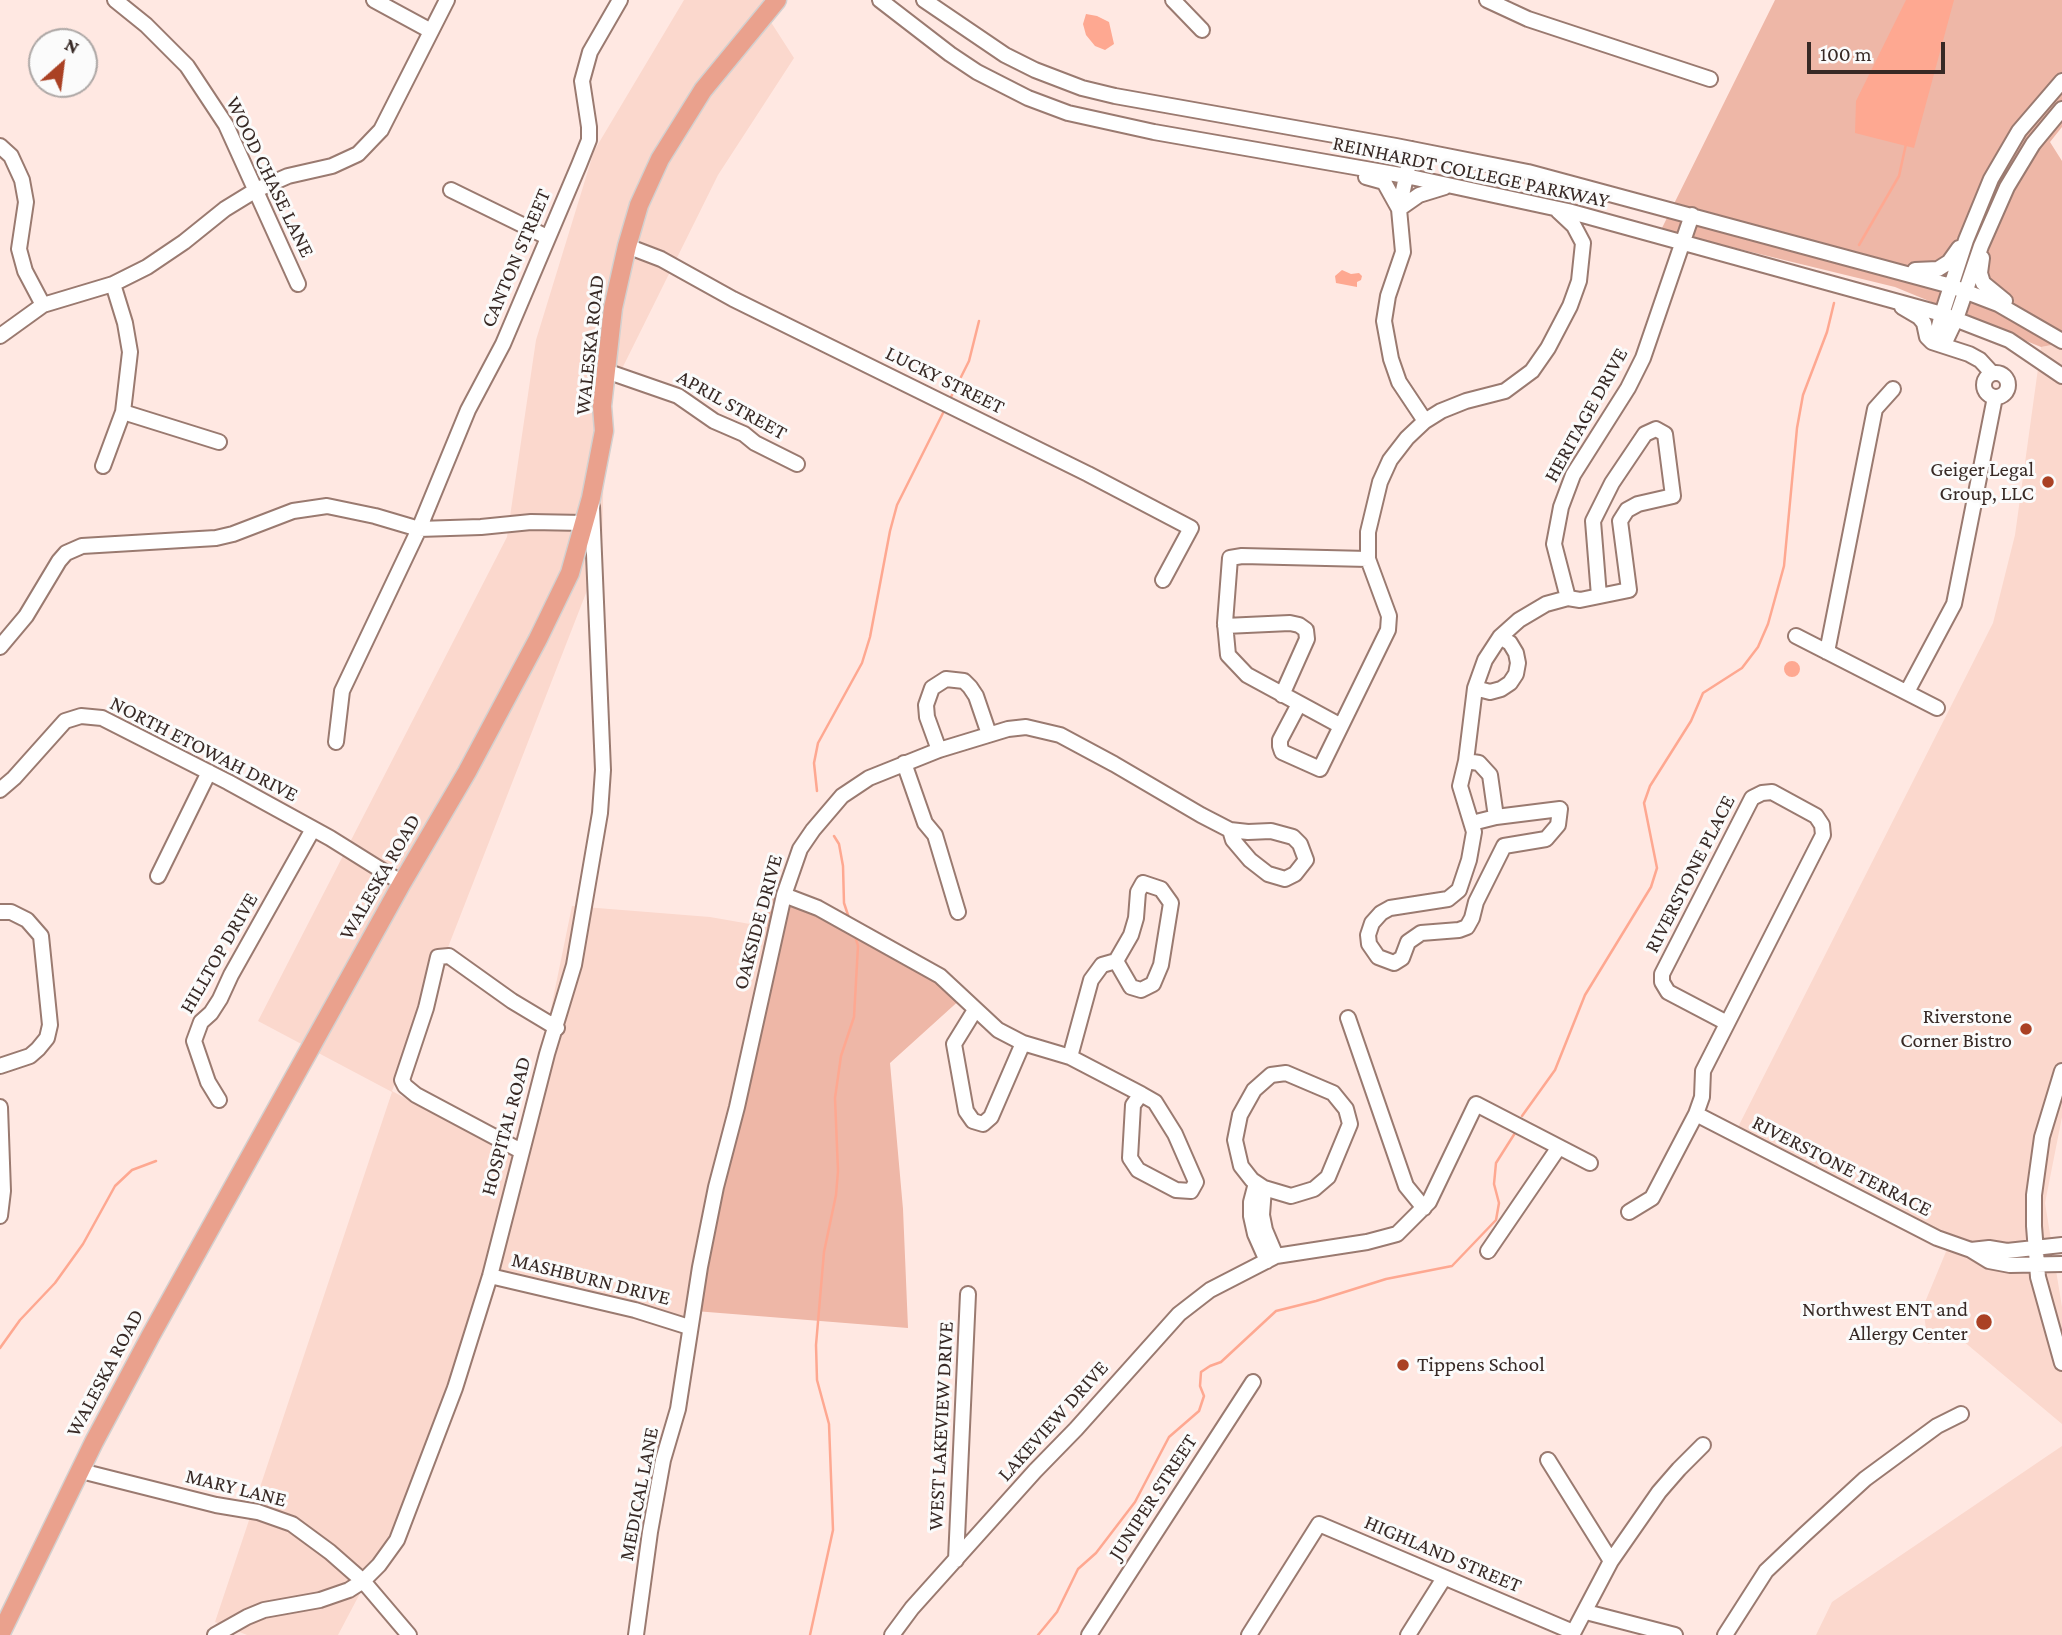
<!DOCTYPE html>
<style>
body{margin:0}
#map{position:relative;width:2062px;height:1635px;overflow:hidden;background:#ffe8e2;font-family:"Crimson Pro",serif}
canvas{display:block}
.north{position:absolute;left:28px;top:28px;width:70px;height:70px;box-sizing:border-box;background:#fbfbfb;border:2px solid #ada7a5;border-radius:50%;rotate:28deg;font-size:19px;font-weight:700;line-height:28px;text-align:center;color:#372925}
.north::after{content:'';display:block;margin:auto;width:24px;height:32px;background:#aa4124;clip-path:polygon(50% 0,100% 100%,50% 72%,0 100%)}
.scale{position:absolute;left:1807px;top:42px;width:138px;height:32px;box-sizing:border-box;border:4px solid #372925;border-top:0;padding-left:9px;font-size:21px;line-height:24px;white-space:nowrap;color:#372925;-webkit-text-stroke:5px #fbfbfb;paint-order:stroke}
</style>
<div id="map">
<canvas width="2062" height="1635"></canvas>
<div class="north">N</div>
<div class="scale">100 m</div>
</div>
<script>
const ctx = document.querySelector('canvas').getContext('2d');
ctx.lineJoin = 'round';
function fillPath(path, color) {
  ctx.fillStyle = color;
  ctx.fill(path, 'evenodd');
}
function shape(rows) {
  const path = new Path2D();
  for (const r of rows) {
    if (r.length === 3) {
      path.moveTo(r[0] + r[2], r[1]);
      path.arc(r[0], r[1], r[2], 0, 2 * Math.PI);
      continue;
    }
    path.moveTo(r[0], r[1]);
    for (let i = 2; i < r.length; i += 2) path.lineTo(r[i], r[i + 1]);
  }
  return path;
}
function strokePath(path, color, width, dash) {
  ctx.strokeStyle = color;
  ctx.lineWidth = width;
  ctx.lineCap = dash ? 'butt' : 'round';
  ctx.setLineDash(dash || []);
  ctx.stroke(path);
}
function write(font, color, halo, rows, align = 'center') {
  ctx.font = font + ' "Crimson Pro",serif';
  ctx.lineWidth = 6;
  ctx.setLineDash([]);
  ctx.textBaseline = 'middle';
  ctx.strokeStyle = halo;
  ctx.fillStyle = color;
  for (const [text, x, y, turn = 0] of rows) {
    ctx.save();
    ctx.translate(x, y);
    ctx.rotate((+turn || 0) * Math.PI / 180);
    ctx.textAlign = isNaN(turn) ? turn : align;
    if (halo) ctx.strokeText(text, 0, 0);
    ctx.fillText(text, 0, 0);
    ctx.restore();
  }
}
const built = shape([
 [684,0,779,0,767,16,794,58,718,175,605,403,602,552,392,1091,520,1160,572,906,710,917,767,927,691,1332,486,1265,436,1437,393,1531,338,1635,247,1635,215,1622,392,1092,258,1021,507,537,536,340,594,151],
 [2062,343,2062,1117,2045,1203,2062,1307,2062,1424,1956,1335,1928,1344,1923,1307,1950,1242,1734,1135,1993,623,2015,535,2041,347],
 [2062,1446,2062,1635,1816,1635,1832,1602]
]);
const green = shape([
 [1775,0,2062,0,2062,127,2050,142,2062,161,2062,343,2041,347,1895,287,1661,230],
 [764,888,963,997,890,1063,903,1209,908,1328,695,1311,767,927]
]);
const water = shape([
 [1906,0,1954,0,1914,148,1855,133,1856,101],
 [1086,14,1097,16,1109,22,1114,44,1105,50,1095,46,1086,35,1083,24],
 [1342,270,1351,274,1359,273,1362,276,1361,280,1357,282,1357,287,1336,283,1335,276],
 [1792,669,8]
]);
const stream = shape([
 [1859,245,1899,176,1906,144],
 [951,397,969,361,979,321],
 [817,791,814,763,818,743,862,663,870,637,890,531,897,505,945,409],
 [834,836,839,844,843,866,844,903,849,918],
 [1522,1116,1555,1070,1585,995,1651,887,1657,868,1644,803,1650,786,1691,721,1703,693,1742,668,1758,647,1768,624,1784,566,1797,428,1803,395,1827,332,1834,303],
 [0,1348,20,1320,55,1283,83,1244,115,1186,132,1170,156,1161],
 [810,1635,833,1530,829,1424,817,1380,816,1345,824,1252,836,1195,838,1171,835,1098,841,1056,854,1017,858,946,855,936],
 [1038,1635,1057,1612,1078,1569,1096,1553,1135,1502,1169,1437,1199,1411,1204,1396,1200,1386,1201,1372,1210,1366,1221,1362,1276,1311,1316,1301,1386,1279,1452,1266,1496,1220,1499,1203,1494,1184,1496,1163,1515,1133]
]);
const minor = shape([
 [115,0,146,25,187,66,226,125,298,284],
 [374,0,431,31],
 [880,0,950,54,977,72,1028,98,1068,113,1154,132,1406,176,1568,211,1942,314,2009,340,2062,376],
 [924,0,1005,55,1035,70,1082,88,1115,96,1396,146,1528,172,1951,286,1998,304,2062,341],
 [1173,0,1202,30],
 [1487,0,1528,19,1710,79],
 [2062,81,2019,131,1991,179,1966,240,1942,314,1937,334,1940,344,1947,338,1956,319,1981,246,2007,187,2033,144,2062,109],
 [0,146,11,156,22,180,26,202,19,249,25,271,43,305],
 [1412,149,1399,209,1403,252,1388,296,1384,321,1391,359,1399,382,1425,421],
 [1366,177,1384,182,1399,209,1419,195,1445,187],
 [451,190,547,237],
 [627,246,661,259,733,299,1088,474,1191,528,1163,580],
 [1982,258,1980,273,1983,283,2005,301],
 [1915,270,1938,269,1949,262,1959,248],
 [1902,307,1919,317,1924,323,1927,337,1932,342,1969,354,1980,360,1992,373],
 [0,336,43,305,113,284,147,267,184,242,225,209,256,190,288,176,332,166,358,154,381,130,447,0],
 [606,371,678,396,714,421,744,434,755,443,797,464],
 [1996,385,12],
 [123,412,219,442],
 [103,466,123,412,130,352,125,323,113,284],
 [1599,596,1593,521,1612,483,1645,434,1656,429,1665,434,1673,496,1638,504,1627,510,1620,521,1629,590,1580,600,1568,598,1554,544,1561,507,1573,475,1628,388,1643,358,1692,215],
 [1225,626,1290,623,1299,625,1306,630,1307,639,1282,695],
 [1796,636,1937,708],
 [0,647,26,616,59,561,66,553,82,546,216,538,233,534,293,511,327,506,375,516,419,529,481,527,531,522,584,523],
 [1827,652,1875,409,1893,389],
 [1475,688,1490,692,1501,689,1510,683,1516,674,1518,663,1516,653,1510,643,1500,637],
 [1907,692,1954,604,1995,397],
 [1299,704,1280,740,1280,746,1282,752,1320,769,1388,630,1389,616,1368,559,1368,532,1380,482,1390,460,1407,438,1425,421,1441,411,1466,401,1505,391,1532,371,1548,348,1570,306,1579,281,1583,243,1574,226,1558,211],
 [1341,726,1247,675,1228,655,1225,623,1230,558,1242,556,1368,559],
 [336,742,342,691,419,529,468,410,503,344,579,165,589,140,589,127,582,81,590,52,620,0],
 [939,750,927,717,926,705,932,688,946,679,964,681,970,687,976,696,989,734],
 [1466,761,1479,763,1490,775,1496,817],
 [904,763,925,823,935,835,958,912],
 [0,790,14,778,65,721,81,716,102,718,228,782,330,838,402,883],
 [1472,823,1496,817,1560,809,1558,825,1546,839,1504,846,1476,902,1472,918,1467,927,1459,930,1421,933,1408,942,1402,958,1394,963,1378,957,1369,944,1368,935,1372,923,1381,913,1390,908,1448,899,1459,890,1469,860,1474,832,1460,786,1466,761,1475,688,1485,660,1500,637,1519,620,1546,604,1568,598],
 [1230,830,1248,832,1271,831,1293,837,1300,844,1306,860,1295,874,1285,879,1268,874,1250,860,1233,840,1230,830],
 [158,876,209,772],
 [1143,883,1161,889,1171,903,1161,965,1153,984,1141,990,1131,987,1116,961,1131,935,1136,918,1138,892,1143,883],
 [784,895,818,908,940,976,998,1030,1023,1043,1070,1057,1141,1094],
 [0,912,11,912,27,920,41,936,50,1025,47,1038,38,1049,30,1056,0,1066],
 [975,1010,954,1044,966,1111,973,1121,983,1124,991,1117,1023,1043],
 [1348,1018,1406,1186,1424,1208],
 [1070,1057,1091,980,1102,965,1116,961],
 [2062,1071,2042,1137,2034,1195,2034,1226,2038,1277,2062,1363],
 [1286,1073,1333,1093,1346,1109,1350,1124,1328,1177,1314,1189,1291,1196,1264,1188,1252,1180,1241,1166,1235,1140,1240,1115,1254,1090,1271,1075,1286,1073],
 [1141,1094,1155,1102,1175,1134,1196,1182,1191,1191,1176,1190,1138,1170,1130,1158,1133,1105,1141,1094],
 [219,1100,208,1082,194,1041,201,1022,211,1013,220,999,231,975,313,829],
 [0,1107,3,1191,0,1216],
 [1696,1114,1937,1238,1971,1250],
 [521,1151,416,1095,405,1086,402,1080,426,1008,438,957,449,956,512,1001,557,1028],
 [1256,1183,1251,1202,1251,1216,1255,1234,1267,1261],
 [1264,1188,1262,1215,1265,1230,1276,1256],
 [1629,1212,1652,1198,1696,1114,1702,1097,1703,1071,1823,835,1822,825,1816,816,1772,792,1762,793,1752,798,1662,974,1662,982,1668,992,1727,1023],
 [2062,1245,2007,1251,1989,1248,1971,1250,1989,1261,2010,1265,2062,1264],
 [1488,1251,1559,1147],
 [490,1276,635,1310,689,1327],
 [1548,1460,1611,1561],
 [81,1471,216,1505,258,1512,292,1524,330,1552,363,1581,409,1635],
 [956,1560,968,1294],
 [1586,1612,1675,1635],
 [215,1635,247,1617,264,1610,320,1600,349,1590,363,1581,379,1565,397,1540,455,1388,490,1276,547,1054,574,965,600,813,603,770,592,506],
 [636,1635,650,1532,663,1460,678,1409,700,1267,716,1187,737,1107,784,895,800,849,813,830,842,796,869,778,939,750,1008,729,1026,727,1060,735,1114,764,1201,815,1230,830],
 [892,1635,912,1608,1035,1471,1076,1429,1179,1314,1210,1290,1276,1256,1367,1242,1397,1234,1429,1202,1476,1104,1590,1163],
 [1089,1635,1253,1382],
 [1249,1635,1319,1524,1573,1632],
 [1408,1635,1444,1578],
 [1572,1635,1611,1561,1659,1492,1679,1469,1703,1445],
 [1725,1635,1766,1571,1804,1535,1865,1479,1937,1426,1961,1414]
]);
const major = shape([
 [0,1635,94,1442,151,1335,402,883,467,772,538,639,570,573,591,498,604,431,602,406,613,308,627,246,639,205,660,159,703,90,777,0]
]);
const markers = [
 [2048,482,7,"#aa4124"],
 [2026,1029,7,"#aa4124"],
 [1984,1322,9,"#aa4124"],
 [1403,1365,7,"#aa4124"]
];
const streetNames = [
 ["REINHARDT COLLEGE PARKWAY",1471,172,12],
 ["WOOD CHASE LANE",270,177,64],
 ["CANTON STREET",516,258,-67],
 ["WALESKA ROAD",590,345,-84],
 ["LUCKY STREET",945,380,26],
 ["APRIL STREET",732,405,29],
 ["HERITAGE DRIVE",1586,415,-61],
 ["NORTH ETOWAH DRIVE",204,749,27],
 ["RIVERSTONE PLACE",1690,874,-63],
 ["WALESKA ROAD",380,877,-60],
 ["OAKSIDE DRIVE",758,922,-75],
 ["HILLTOP DRIVE",219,953,-60],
 ["HOSPITAL ROAD",506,1126,-75],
 ["RIVERSTONE TERRACE",1842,1166,27],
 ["MASHBURN DRIVE",591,1279,14],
 ["WALESKA ROAD",105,1373,-62],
 ["LAKEVIEW DRIVE",1053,1421,-48],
 ["WEST LAKEVIEW DRIVE",941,1426,-87],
 ["MARY LANE",236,1488,14],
 ["MEDICAL LANE",639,1494,-79],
 ["JUNIPER STREET",1153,1497,-57],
 ["HIGHLAND STREET",1443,1554,23]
];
const poiNames = [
 ["Geiger Legal",2034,470],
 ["Group, LLC",2034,494],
 ["Riverstone",2012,1017],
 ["Corner Bistro",2012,1041],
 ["Northwest ENT and",1968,1310],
 ["Allergy Center",1968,1334],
 ["Tippens School",1417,1365,"left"]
];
fillPath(built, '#fbd8cd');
fillPath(green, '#eeb7a7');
fillPath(water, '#fea891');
strokePath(stream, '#fea891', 2.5);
strokePath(minor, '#9a7a70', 18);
strokePath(major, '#d3d0cf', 21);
strokePath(minor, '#fff', 14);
strokePath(major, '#eaa18d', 18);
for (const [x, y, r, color] of markers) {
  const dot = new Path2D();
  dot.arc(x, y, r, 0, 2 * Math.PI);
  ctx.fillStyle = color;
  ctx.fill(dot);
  strokePath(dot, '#fbfbfb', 2.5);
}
write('21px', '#372925', '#fbfbfb', streetNames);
write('21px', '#372925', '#fbfbfb', poiNames, 'right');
</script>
